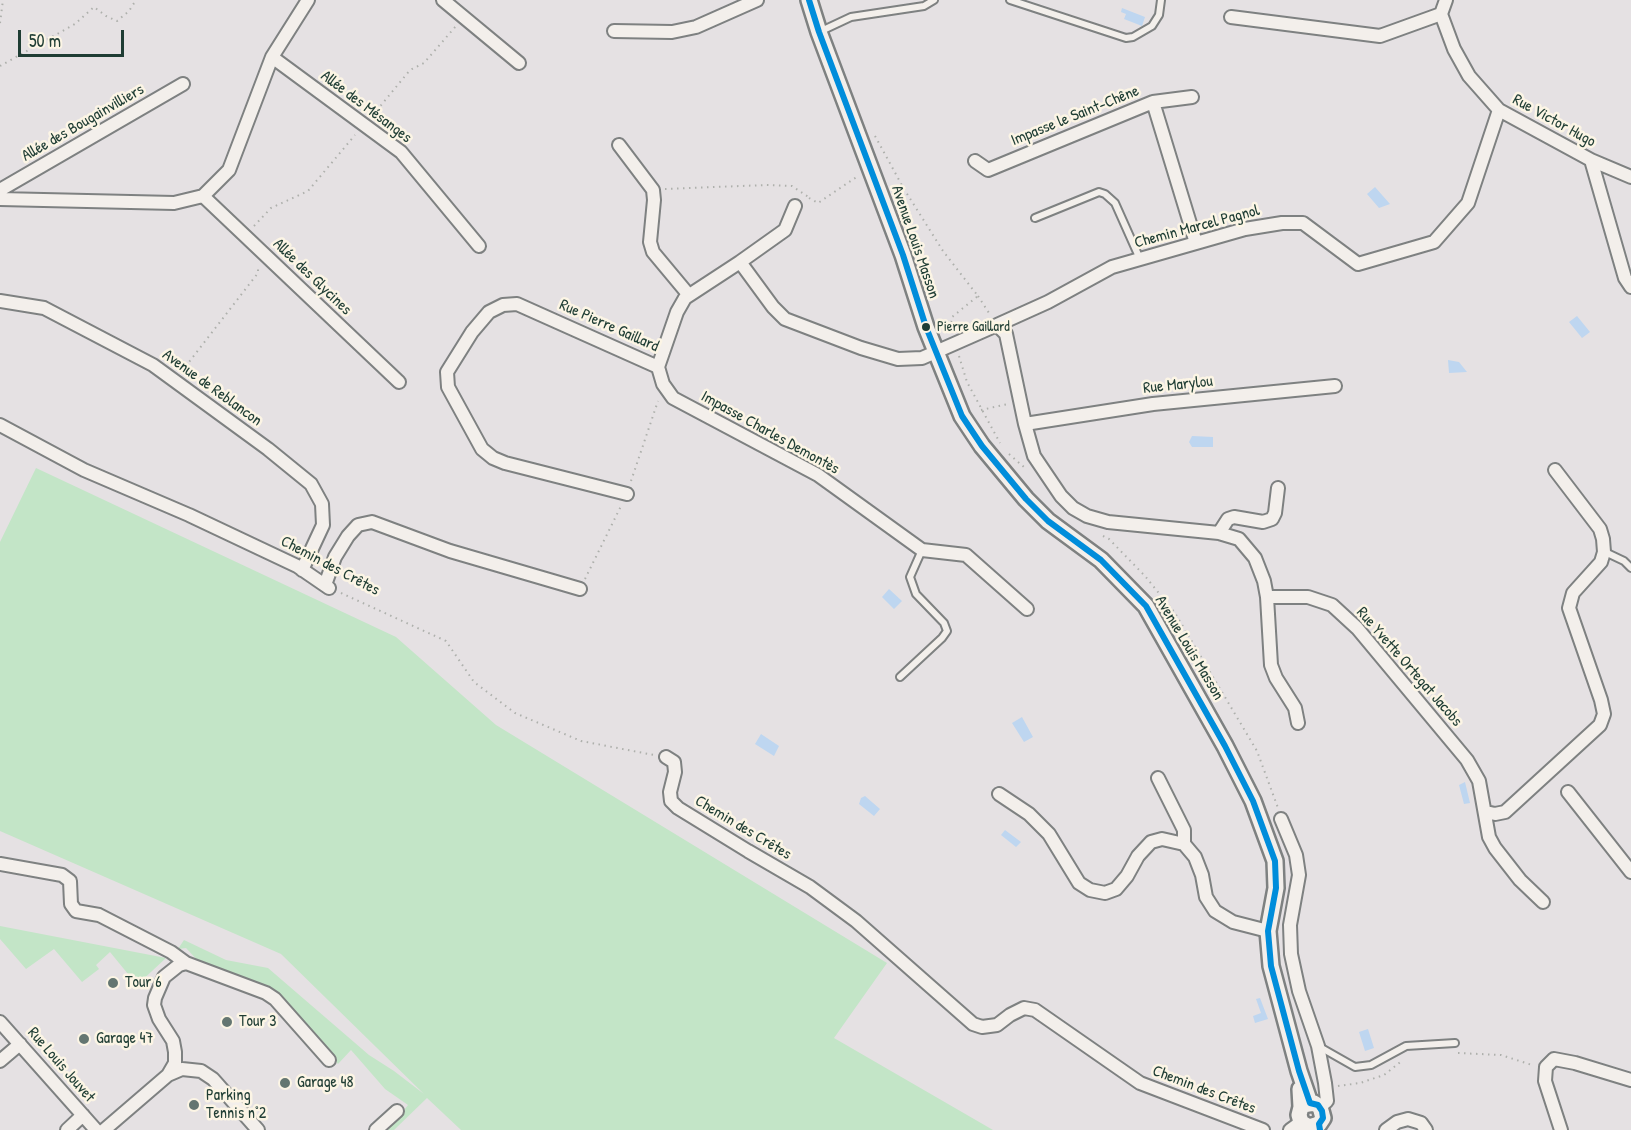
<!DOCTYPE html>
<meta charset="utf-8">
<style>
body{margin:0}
#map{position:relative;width:1631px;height:1130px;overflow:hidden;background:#e5e1e3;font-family:"Patrick Hand",sans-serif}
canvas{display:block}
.scale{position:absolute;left:18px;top:30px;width:106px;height:27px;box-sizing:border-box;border:3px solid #1f3d34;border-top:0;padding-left:8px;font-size:18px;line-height:21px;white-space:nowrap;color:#1f3d34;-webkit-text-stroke:4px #fcf5e5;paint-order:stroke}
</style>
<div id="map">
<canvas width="1631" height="1130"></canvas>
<div class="scale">50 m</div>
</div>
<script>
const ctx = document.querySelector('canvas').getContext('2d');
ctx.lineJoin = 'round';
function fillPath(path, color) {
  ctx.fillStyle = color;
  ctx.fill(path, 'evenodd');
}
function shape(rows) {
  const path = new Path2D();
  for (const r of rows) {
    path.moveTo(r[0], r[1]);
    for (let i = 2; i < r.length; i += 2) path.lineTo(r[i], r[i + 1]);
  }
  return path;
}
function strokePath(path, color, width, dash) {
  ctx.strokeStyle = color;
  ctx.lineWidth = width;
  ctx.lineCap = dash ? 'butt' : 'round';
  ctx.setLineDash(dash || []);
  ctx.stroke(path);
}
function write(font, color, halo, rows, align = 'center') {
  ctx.font = font + ' "Patrick Hand",sans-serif';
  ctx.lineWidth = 5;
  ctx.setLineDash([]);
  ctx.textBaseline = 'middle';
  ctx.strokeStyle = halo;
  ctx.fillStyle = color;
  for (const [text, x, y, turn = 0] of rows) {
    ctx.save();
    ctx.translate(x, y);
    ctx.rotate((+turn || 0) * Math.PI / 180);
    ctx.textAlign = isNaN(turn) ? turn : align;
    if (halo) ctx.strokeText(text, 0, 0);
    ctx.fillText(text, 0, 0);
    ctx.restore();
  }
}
const green = shape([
 [36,468,396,637,496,725,887,963,834,1038,993,1130,461,1130,427,1098,394,1130,388,1130,408,1105,385,1089,351,1050,338,1064,284,1002,200,963,186,948,178,949,184,940,226,960,268,968,369,1055,394,1071,424,1094,281,954,0,831,0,542],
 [0,926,166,958,137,985,110,952,96,965,99,969,82,982,54,949,26,969,0,939]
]);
const water = shape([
 [1122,8,1145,17,1142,26,1124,19,1126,14,1121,12],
 [1375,187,1390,204,1379,208,1367,194],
 [1577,316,1590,332,1582,338,1569,322],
 [1448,360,1459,362,1467,372,1449,373],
 [1192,436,1213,437,1213,447,1192,447,1189,442],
 [889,589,902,601,894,609,882,597],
 [1022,717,1033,737,1024,742,1012,723],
 [761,734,779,746,774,756,755,744],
 [1465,782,1470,803,1464,804,1459,785],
 [865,796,880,809,874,816,859,804,861,798],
 [1005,830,1021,842,1016,847,1001,835],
 [1260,998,1268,1019,1255,1023,1253,1016,1261,1013,1256,999],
 [1368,1029,1374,1048,1365,1051,1359,1032]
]);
const path = shape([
 [0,23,3,0],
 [0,66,75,24,94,7,106,16,117,21,129,11,136,0],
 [373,115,410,70,424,63,456,26],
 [875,136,904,189,943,251,978,296,952,317,950,331],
 [665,189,766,185,792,186,810,198],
 [809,198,818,203,858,176],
 [254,226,271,208,308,191,355,135],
 [978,296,989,313],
 [959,356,967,382,1000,443],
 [164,359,167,355,185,368],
 [182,371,258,273,258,268],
 [981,410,1008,404],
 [1009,454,1025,468],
 [631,481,658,401],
 [1103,536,1109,539,1145,576,1175,613,1257,751,1278,808],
 [585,579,621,506],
 [341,593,446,641,474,682,515,713,581,741,654,755],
 [1458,1053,1501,1055,1532,1065],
 [1338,1086,1360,1083,1384,1075,1403,1060]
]);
const service = shape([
 [1010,0,1126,38,1133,37,1152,26,1159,15,1161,0],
 [819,32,851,17,924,6,934,0],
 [1035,218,1099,192,1105,194,1115,203,1140,259],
 [1605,552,1624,561,1631,568],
 [900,677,942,638,947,631,944,623,916,594,910,577,922,550],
 [1318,1046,1355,1067,1371,1065,1406,1046,1455,1043]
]);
const minor = shape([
 [443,0,519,63],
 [1441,14,1454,49,1469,76,1499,110,1591,160,1631,177],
 [1441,14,1446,0],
 [1231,17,1380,36,1441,14],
 [614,31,672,32,696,27,757,0],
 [272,57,401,152,479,246],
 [1153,102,1192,97],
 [619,145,653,190,654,200,650,242,653,252,688,294],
 [1591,160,1625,278,1631,287],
 [975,161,988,170,1153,102,1196,243],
 [0,190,183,84],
 [203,196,399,382],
 [0,199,174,203,203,196,229,170,272,57,308,0],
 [740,262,785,230,795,206],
 [0,301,44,308,153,365,268,449,311,484,322,504,323,525,302,570],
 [997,325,1048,302,1112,267,1245,229,1282,223,1303,223,1358,264,1434,242,1468,203,1499,110],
 [658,367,663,384,673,398,818,475,922,550,966,555,1027,609],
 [1025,424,1153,404,1335,386],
 [0,425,84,470,189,515,297,566,329,588],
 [627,494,505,463,493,458,482,449,448,387,447,372,472,332,489,312,503,305,517,304,658,367,677,312,685,298,740,262,773,307,785,319,861,348,898,359,922,358,997,325,1006,334,1025,424,1034,456,1061,496,1073,508,1087,516,1108,522,1219,533,1239,539,1255,558,1264,581,1267,597,1308,597,1332,605,1357,628,1467,760,1479,781,1489,837,1495,848,1520,880,1543,902],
 [1219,533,1228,519,1234,517,1263,522,1272,519,1275,513,1278,488],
 [325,585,335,557,348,536,358,525,372,522,450,551,580,589],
 [1267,597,1271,665,1276,678,1295,708,1298,723],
 [666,757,674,762,675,772,670,792,671,801,678,808,748,851,810,887,856,921,973,1024,982,1027,997,1025,1010,1015,1024,1008,1035,1010,1140,1083,1263,1130],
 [1158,778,1184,830,1184,844],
 [1568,792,1631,872],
 [999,794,1029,814,1049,834,1079,883,1090,890,1105,893,1116,889,1127,876,1138,856,1151,842,1162,839,1184,844,1195,857,1202,875,1206,897,1215,911,1233,922,1268,931],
 [1486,812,1495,814,1505,812,1600,725,1604,714,1601,700,1569,608,1573,593,1601,562,1604,552,1603,539,1600,529,1555,470],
 [1281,819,1296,855,1299,875,1290,925,1291,954,1299,991,1318,1046,1325,1083,1327,1101,1320,1107],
 [0,864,62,875,70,881,71,904,76,911,99,915,171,952,186,963],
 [0,1022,96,1130],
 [0,1061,20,1044],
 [168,1075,175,1063,175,1052,173,1041,159,1019,154,1005,155,998,164,977,179,965,186,963,266,993,275,999,329,1060],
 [67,1130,83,1115],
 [104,1130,168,1075,182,1069,201,1071,213,1079,258,1130],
 [376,1130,397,1111],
 [1290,1130,1301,1122],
 [1386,1130,1397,1122,1408,1119,1421,1123,1426,1130],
 [1561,1130,1545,1081,1546,1067,1554,1059,1575,1063,1631,1080]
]);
const tertiary = shape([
 [809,0,819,32,903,255,926,327,962,416,982,446,1026,499,1048,521,1101,560,1146,606,1225,746,1253,801,1275,861,1276,888,1268,931,1271,966,1299,1071,1310,1103],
 [1300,1089,1301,1107,1299,1115,1301,1122,1309,1127,1319,1124,1323,1118,1320,1107,1314,1103,1303,1105]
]);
const bus1 = shape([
 [809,0,819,32,903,255,926,327,962,416,982,446,1026,499,1048,521,1101,560,1146,606,1225,746,1253,801,1275,861,1276,888,1268,931,1271,966,1299,1071,1310,1103,1318,1105,1322,1111,1323,1118,1319,1124,1320,1130]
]);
const markers = [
 [926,327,5,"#1f3d34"],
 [113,983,6,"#647671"],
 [227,1022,6,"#647671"],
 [84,1039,6,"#647671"],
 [285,1083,6,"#647671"],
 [194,1105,6,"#647671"]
];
const busNames = [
 ["Pierre Gaillard",937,327]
];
const streetNames = [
 ["Allée des Mésanges",366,107,37],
 ["Impasse le Saint-Chêne",1075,116,-22],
 ["Rue Victor Hugo",1554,121,29],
 ["Allée des Bougainvilliers",83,123,-30],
 ["Chemin Marcel Pagnol",1197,227,-15],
 ["Avenue Louis Masson",915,242,71],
 ["Allée des Glycines",312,277,44],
 ["Rue Pierre Gaillard",609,326,24],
 ["Rue Marylou",1178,385,-6],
 ["Avenue de Reblancon",212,388,36],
 ["Impasse Charles Demontès",770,433,29],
 ["Chemin des Crêtes",330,566,28],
 ["Avenue Louis Masson",1189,648,59],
 ["Rue Yvette Ortegat Jacobs",1409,667,49],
 ["Chemin des Crêtes",743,828,31],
 ["Rue Louis Jouvet",61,1065,49],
 ["Chemin des Crêtes",1204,1090,21]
];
const poiNames = [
 ["Tour 6",125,983],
 ["Tour 3",239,1022],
 ["Garage 47",96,1039],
 ["Garage 48",297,1083],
 ["Parking",206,1096],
 ["Tennis n°2",206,1114]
];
fillPath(green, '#c3e5c7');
fillPath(water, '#bed6f0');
strokePath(service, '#7e8181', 10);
strokePath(minor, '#7e8181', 16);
strokePath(tertiary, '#7e8181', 20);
strokePath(path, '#aeb0ac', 2, [1.5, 4.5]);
strokePath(service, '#f3efeb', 6);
strokePath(minor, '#f3efeb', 12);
strokePath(tertiary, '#f3efeb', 15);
strokePath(bus1, '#008ddb', 6);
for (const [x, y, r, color] of markers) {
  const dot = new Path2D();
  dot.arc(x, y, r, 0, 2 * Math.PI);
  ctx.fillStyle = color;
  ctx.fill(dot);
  strokePath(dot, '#fcf5e5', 2);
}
write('14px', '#1f3d34', '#fcf5e5', busNames, 'left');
write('16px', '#1f3d34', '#fcf5e5', streetNames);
write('16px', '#1f3d34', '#fcf5e5', poiNames, 'left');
</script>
